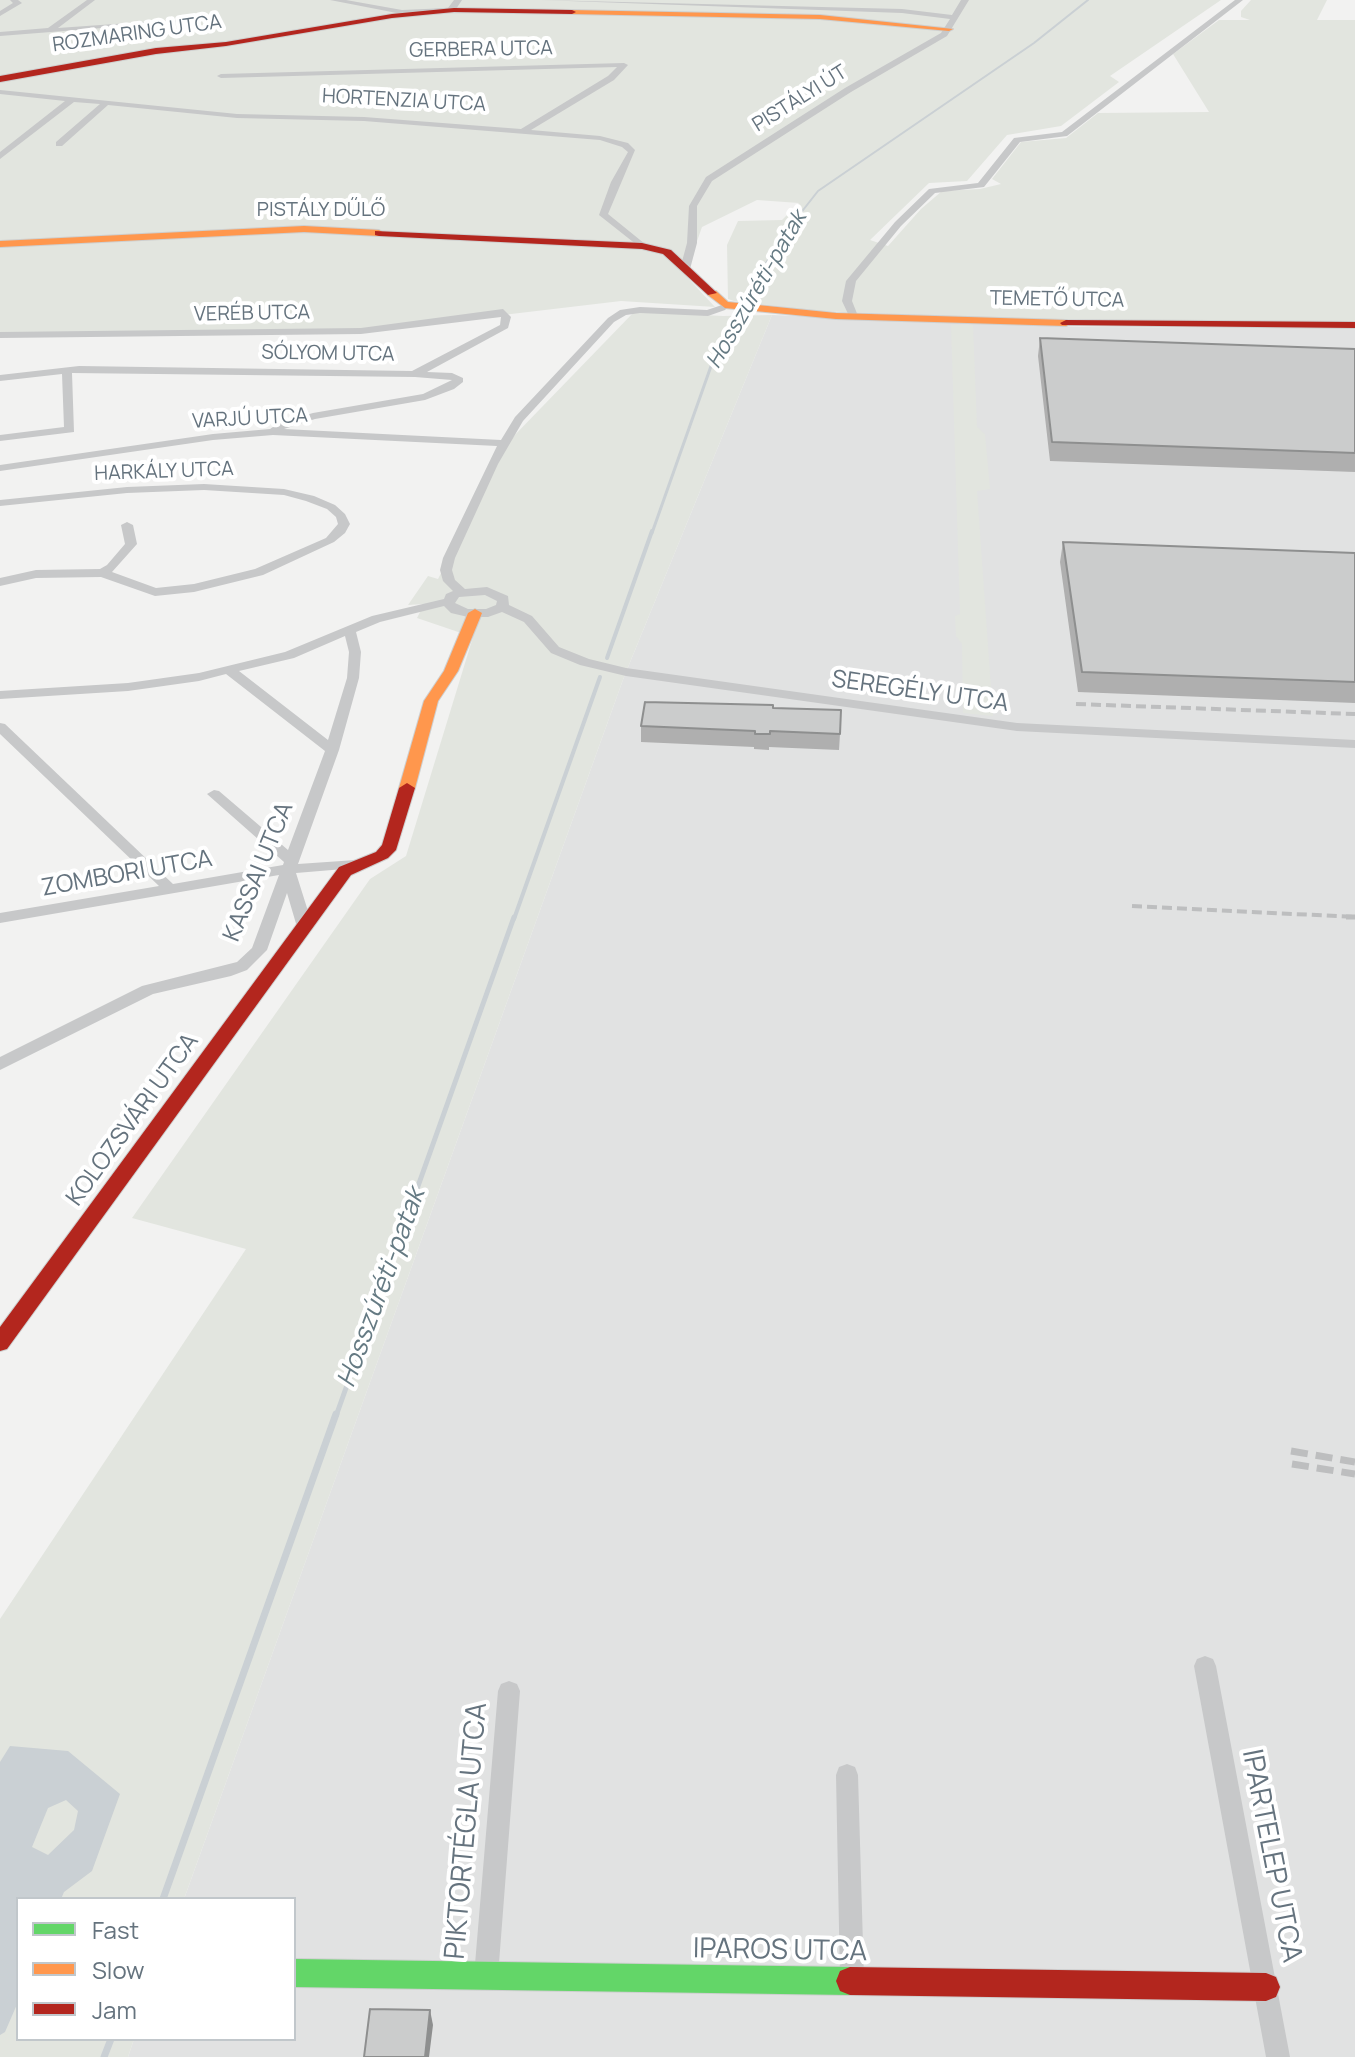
<!DOCTYPE html>
<meta charset="utf-8">
<style>
body{margin:0}
#map{position:relative;width:1355px;height:2057px;overflow:hidden;background:#f2f2f1;font-family:Manrope,sans-serif}
canvas{display:block}
.legend{position:absolute;left:16px;top:1897px;width:280px;height:144px;box-sizing:border-box;background:#fff;border:2px solid #c1c7cb;margin:0;padding:10px 14px;list-style:none;font-size:24px;color:#65737e}
.legend li{display:flex;align-items:center;gap:16px;height:40px}
.legend b{width:40px;border:2px solid #c1c7cb}
</style>
<div id="map">
<canvas width="1355" height="2057"></canvas>
<ul class="legend">
<li><b style="height:10px;background:#63d668"></b>Fast</li>
<li><b style="height:10px;background:#ff974d"></b>Slow</li>
<li><b style="height:10px;background:#b3261e"></b>Jam</li>
</ul>
</div>
<script>
const ctx = document.querySelector('canvas').getContext('2d');
ctx.lineJoin = 'round';
function fillPath(path, color) {
  ctx.fillStyle = color;
  ctx.fill(path, 'evenodd');
}
function shape(rows) {
  const path = new Path2D();
  for (const r of rows) {
    path.moveTo(r[0], r[1]);
    for (let i = 2; i < r.length; i += 2) path.lineTo(r[i], r[i + 1]);
  }
  return path;
}
function strokePath(path, color, width, dash) {
  ctx.strokeStyle = color;
  ctx.lineWidth = width;
  ctx.lineCap = dash ? 'butt' : 'round';
  ctx.setLineDash(dash || []);
  ctx.stroke(path);
}
function write(font, color, halo, rows, align = 'center') {
  ctx.font = font + ' Manrope,sans-serif';
  ctx.lineWidth = 8;
  ctx.setLineDash([]);
  ctx.textBaseline = 'middle';
  ctx.strokeStyle = halo;
  ctx.fillStyle = color;
  for (const [text, x, y, turn = 0] of rows) {
    ctx.save();
    ctx.translate(x, y);
    ctx.rotate((+turn || 0) * Math.PI / 180);
    ctx.textAlign = isNaN(turn) ? turn : align;
    if (halo) ctx.strokeText(text, 0, 0);
    ctx.fillText(text, 0, 0);
    ctx.restore();
  }
}
const built = shape([
 [772,315,1081,327,1355,328,1355,2057,128,2057,134,2039,294,2039,294,1899,184,1899,624,677]
]);
const green = shape([
 [0,0,1221,0,1110,76,1119,82,1061,126,1007,135,967,181,929,183,870,240,888,246,921,209,942,191,980,189,1001,184,992,179,1021,142,1066,138,1098,113,1209,112,1173,54,1219,20,1250,20,1241,17,1241,11,1251,0,1327,0,1317,20,1355,20,1355,322,1021,319,818,311,734,301,728,299,727,245,738,221,782,220,799,203,757,200,702,227,685,275,715,307,621,301,359,332,0,334],
 [642,312,723,316,772,315,624,677,184,1899,18,1899,18,2039,134,2039,128,2057,0,2057,0,1619,246,1249,132,1218,370,879,406,856,473,637,417,618,424,604,408,605,428,576,438,579,509,441,633,313],
 [951,325,973,325,977,427,985,434,990,489,977,491,993,716,963,713,962,644,956,636,955,616,960,614]
]);
const water = shape([
 [10,1746,68,1751,120,1794,92,1871,64,1892,61,1899,18,1899,18,2002,5,2032,0,2035,0,1762],
 [66,1800,78,1811,74,1830,48,1855,32,1847,48,1808]
]);
const streamFar4 = shape([
 [785,233,818,191,1034,43,1088,0]
]);
const streamFar3 = shape([
 [652,533,716,352,731,339,766,264,787,231]
]);
const streamFar2 = shape([
 [607,658,652,531],
 [514,919,600,677]
]);
const streamFar1 = shape([
 [336,1416,514,917]
]);
const stream = shape([
 [163,1899,336,1414],
 [104,2057,111,2039]
]);
const street = shape([
 [10,0,18,0,22,3,0,16,0,11,13,3,10,0],
 [87,0,95,0,58,28,200,18,204,20,0,36,0,32,48,28,87,0],
 [330,0,346,0,402,10,448,8,454,0,462,0,454,12,402,14,330,0],
 [541,0,902,9,952,15,961,0,969,0,947,36,851,92,712,181,697,206,697,243,690,269,685,272,680,269,687,243,689,206,706,177,845,88,941,33,950,19,902,13,541,0],
 [1235,0,1243,0,1067,136,1020,142,984,187,935,193,901,226,856,281,852,301,858,316,850,318,842,301,846,281,895,222,929,189,978,183,1014,138,1062,132,1235,0],
 [624,63,628,65,614,80,531,130,600,136,628,143,635,150,608,214,645,244,647,246,642,249,599,215,611,182,628,152,622,147,600,140,364,121,237,118,108,105,62,146,56,146,56,142,100,104,74,102,0,159,0,152,65,101,0,94,0,90,237,114,364,117,521,129,608,76,617,67,221,78,217,76,221,74,624,63],
 [722,305,727,308,725,310,708,316,640,313,626,315,614,322,523,421,498,464,455,558,452,570,455,580,465,589,487,587,508,596,509,605,532,616,559,647,589,659,626,668,1017,723,1355,740,1355,748,1017,731,626,676,580,665,551,653,524,622,502,612,488,617,468,617,451,613,444,606,380,622,356,632,361,652,359,678,339,750,298,864,356,860,363,864,356,868,296,873,313,927,310,930,305,932,297,927,287,893,267,950,247,970,231,976,153,994,0,1070,0,1057,142,986,237,962,252,948,279,875,0,923,0,913,159,886,0,734,0,723,5,724,173,884,283,865,284,862,207,794,214,790,219,791,288,850,325,751,226,674,199,681,128,691,0,699,0,691,128,683,199,673,285,652,372,616,444,599,446,594,453,591,443,581,440,570,443,558,497,446,273,435,213,440,0,471,0,465,213,434,270,429,279,423,313,413,423,394,452,380,415,377,72,373,74,432,0,441,0,435,64,427,62,374,0,381,0,375,79,366,412,371,500,325,501,317,361,334,0,338,0,332,361,328,503,309,511,317,508,328,427,372,452,373,463,378,463,382,454,389,425,400,315,419,284,429,501,440,515,417,608,318,620,310,640,307,707,310,722,305],
 [485,595,497,601,496,605,486,609,468,609,455,603,459,597,485,595],
 [345,636,349,652,347,678,328,740,239,671,294,658,345,636],
 [204,484,284,489,314,496,335,505,345,514,350,524,345,533,334,542,263,575,194,592,155,596,101,577,36,578,0,586,0,578,36,570,100,569,107,565,125,544,121,525,127,522,133,525,137,544,112,572,156,588,194,584,255,569,326,538,338,524,336,517,327,509,306,501,284,495,204,490,127,493,0,506,0,500,127,487,204,484],
 [1205,1656,1213,1659,1216,1666,1290,2057,1266,2057,1194,1666,1197,1659,1205,1656],
 [509,1681,517,1684,520,1691,498,1976,495,1985,486,1988,477,1985,474,1976,498,1691,501,1684,509,1681],
 [847,1764,855,1767,858,1775,864,1979,861,1988,852,1991,843,1988,840,1979,836,1775,839,1767,847,1764]
]);
const fast = shape([
 [294,1959,850,1967,860,1971,864,1981,860,1991,850,1995,294,1987,294,1959]
]);
const slow = shape([
 [569,10,820,15,953,29,949,31,820,19,572,14,569,10],
 [304,226,379,230,384,233,379,236,304,232,0,247,0,241,304,226],
 [708,291,716,291,728,302,836,313,1066,320,1072,323,1066,326,836,319,725,308,708,295,708,291],
 [475,609,482,613,458,671,438,701,415,788,413,791,401,791,399,788,424,701,444,671,468,613,475,609]
]);
const jam = shape([
 [454,8,572,10,576,12,572,14,454,12,392,18,226,46,156,54,0,82,0,76,156,48,226,42,392,14,454,8],
 [375,231,642,243,671,250,717,293,708,295,663,254,642,249,379,236,375,235,375,231],
 [1066,320,1355,322,1355,328,1062,325,1060,323,1066,320],
 [407,783,415,788,396,850,388,858,351,875,7,1349,0,1351,0,1327,339,867,376,852,382,845,399,788,407,783],
 [850,1967,1266,1973,1276,1977,1280,1987,1276,1997,1266,2001,850,1995,840,1991,836,1981,840,1971,850,1967]
]);
const railFar2 = shape([
 [1076,704,1355,714],
 [1132,906,1355,917]
]);
const railFar1 = shape([
 [1346,917,1355,917]
]);
const rail = shape([
 [1291,1451,1355,1462],
 [1292,1464,1355,1474]
]);
const wall = shape([
 [1040,338,1355,349,1355,472,1050,461,1038,356],
 [1063,542,1355,553,1355,703,1078,692,1060,562],
 [773,708,840,734,839,750,769,747,769,750,754,749,754,747,641,742,641,726]
]);
const shadedWall = shape([
 [430,2010,433,2025,429,2057,425,2057]
]);
const building = shape([
 [1040,338,1355,349,1355,453,1052,442,1040,338],
 [1063,542,1355,553,1355,682,1082,672,1063,542],
 [645,702,773,705,773,708,841,710,840,734,770,731,770,734,755,734,755,731,641,726,645,702],
 [370,2009,430,2010,425,2057,364,2057,370,2009]
]);
const farStreetnames = [
 ["ROZMARING UTCA",137,34,-8],
 ["GERBERA UTCA",481,50,-1],
 ["PISTÁLYI ÚT",800,99,-32],
 ["HORTENZIA UTCA",404,101,3],
 ["PISTÁLY DŰLŐ",321,210],
 ["TEMETŐ UTCA",1057,300,1],
 ["VERÉB UTCA",252,314,-1],
 ["SÓLYOM UTCA",328,354,1],
 ["VARJÚ UTCA",250,419,-3],
 ["HARKÁLY UTCA",164,472,-2]
];
const farWaternames = [
 ["Hosszúréti-patak",757,290,-60]
];
const streetNames = [
 ["SEREGÉLY UTCA",920,692,8],
 ["KASSAI UTCA",259,872,-68],
 ["ZOMBORI UTCA",127,874,-10],
 ["KOLOZSVÁRI UTCA",133,1120,-54]
];
const waterNames = [
 ["Hosszúréti-patak",382,1288,-70]
];
const nearStreetnames = [
 ["PIKTORTÉGLA UTCA",467,1831,-85],
 ["IPARTELEP UTCA",1271,1856,79],
 ["IPAROS UTCA",780,1951,1]
];
fillPath(built, '#e1e2e2');
fillPath(green, '#e2e5df');
fillPath(water, '#cad0d4');
strokePath(streamFar4, '#cad0d4', 2);
strokePath(streamFar3, '#cad0d4', 3);
strokePath(streamFar2, '#cad0d4', 4);
strokePath(streamFar1, '#cad0d4', 5);
strokePath(stream, '#cad0d4', 7);
strokePath(fast, '#cecfcf', 2);
strokePath(slow, '#cecfcf', 2);
strokePath(jam, '#cecfcf', 2);
fillPath(street, '#c7c8c9');
fillPath(fast, '#63d668');
fillPath(slow, '#ff974d');
fillPath(jam, '#b3261e');
strokePath(railFar2, '#bdbebf', 4, [10, 5]);
strokePath(railFar1, '#bdbebf', 5, [13, 6]);
strokePath(rail, '#bdbebf', 7, [17, 8]);
fillPath(wall, '#afafaf');
fillPath(shadedWall, '#8e8f8f');
fillPath(building, '#cbcccc');
strokePath(building, '#8e8f8f', 2);
write('20px', '#65737e', '#fff', farStreetnames);
write('italic 22px', '#657a83', '#fff', farWaternames);
write('24px', '#65737e', '#fff', streetNames);
write('italic 26px', '#657a83', '#fff', waterNames);
write('28px', '#65737e', '#fff', nearStreetnames);
</script>
